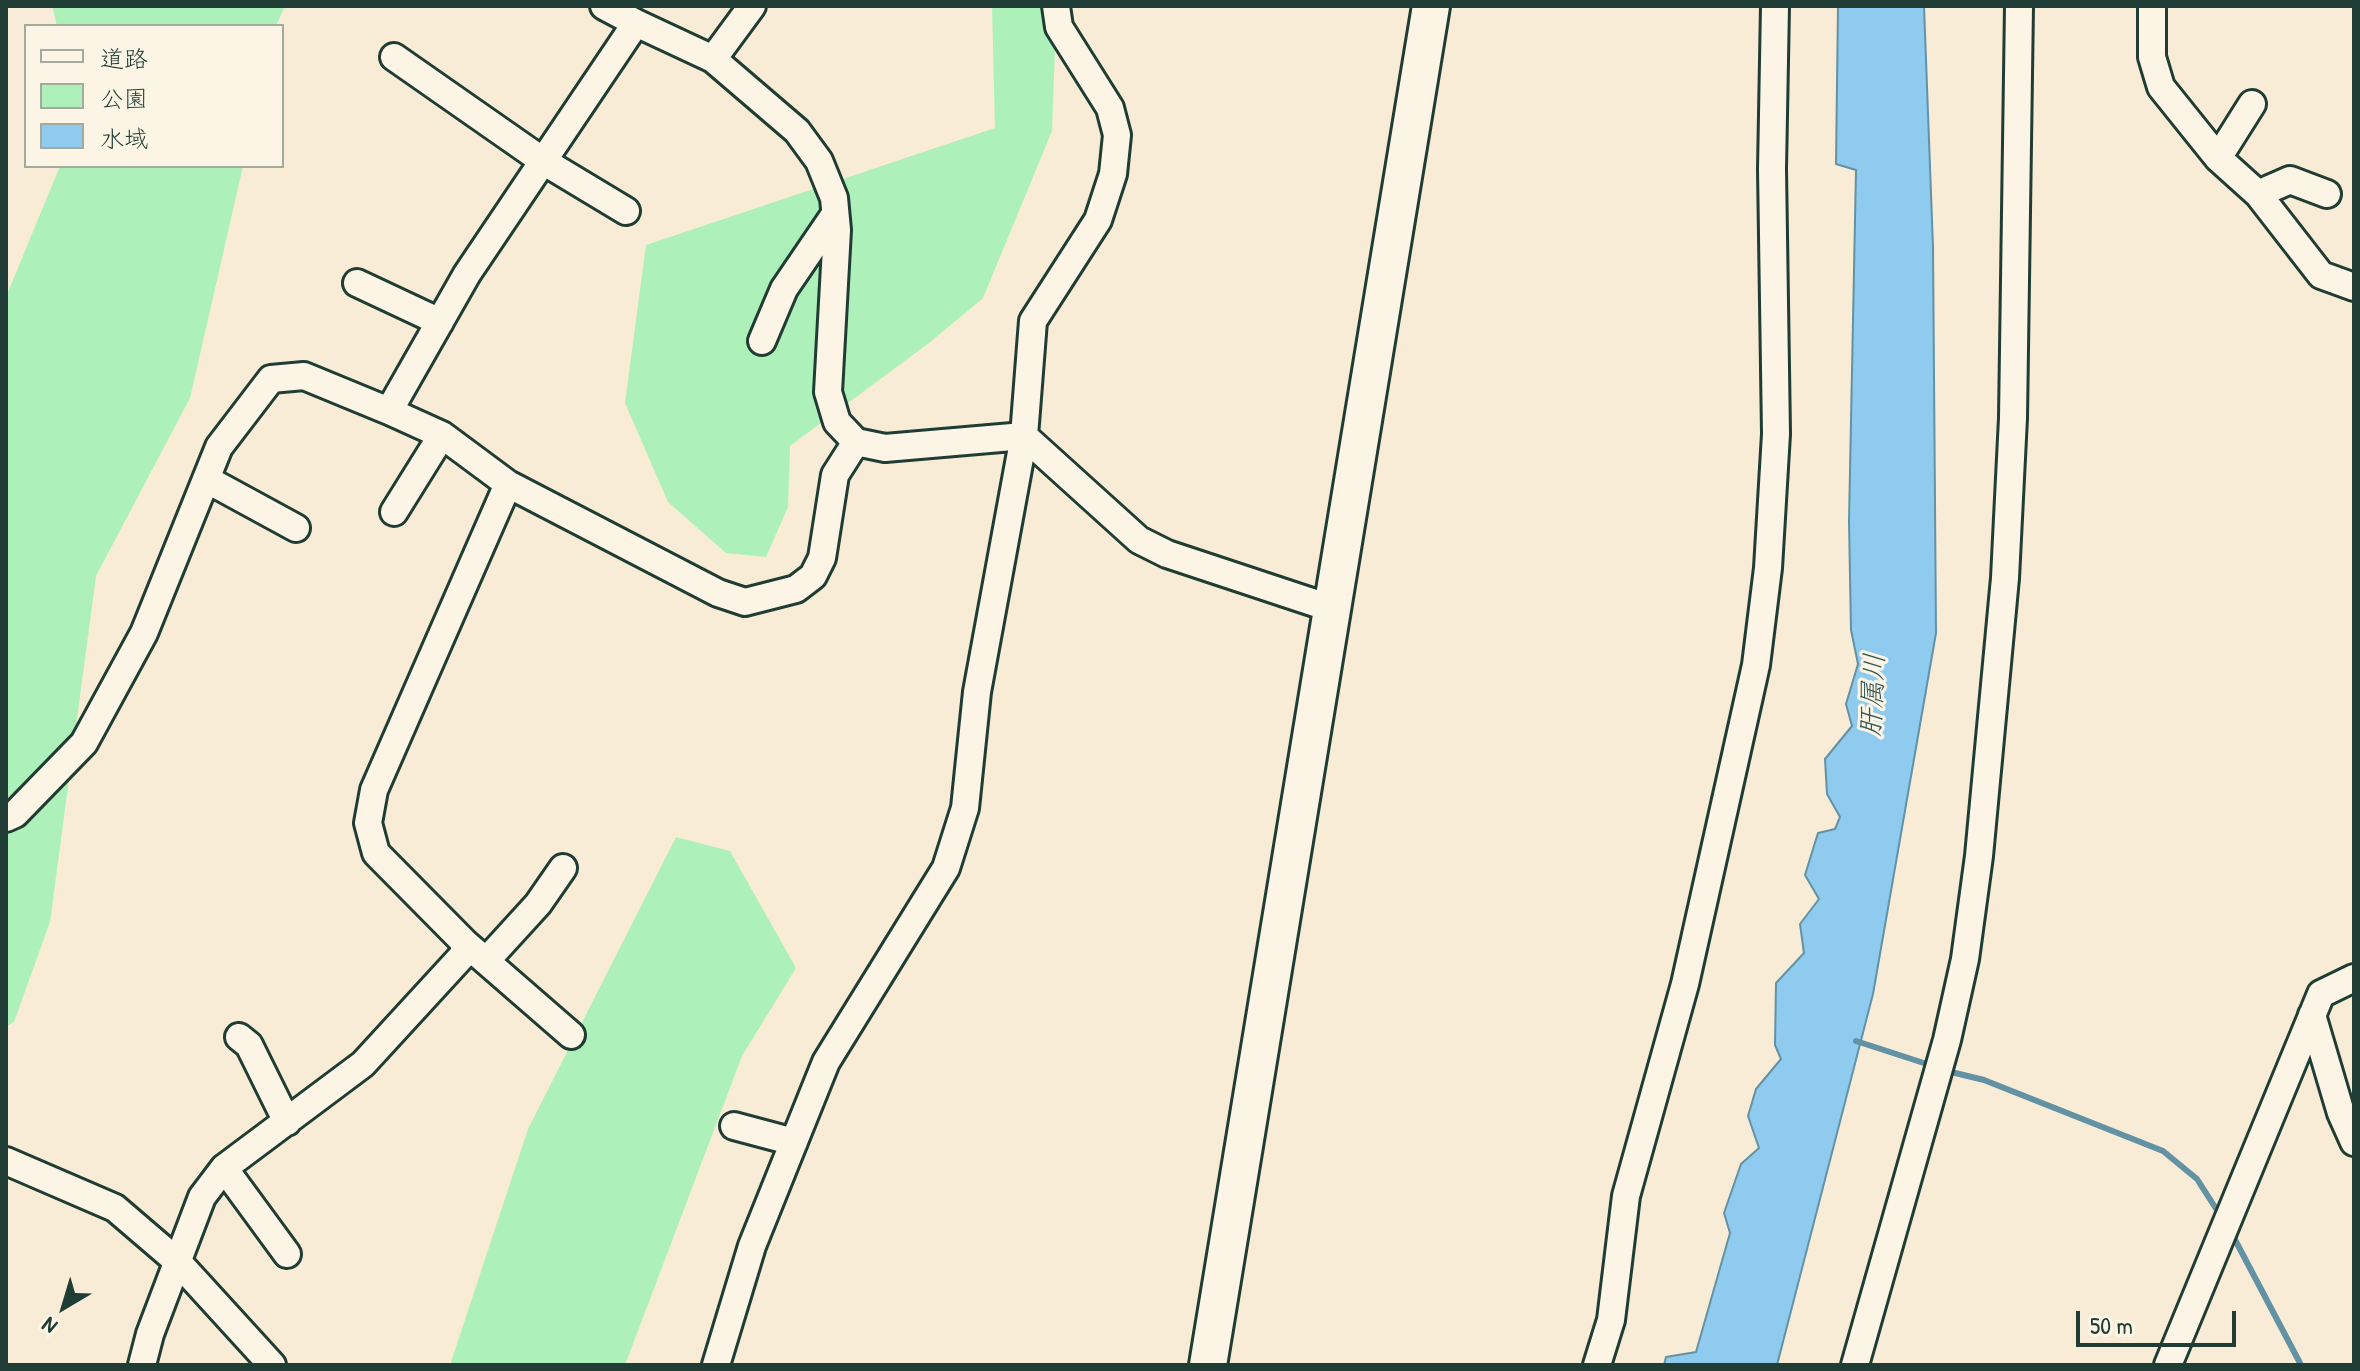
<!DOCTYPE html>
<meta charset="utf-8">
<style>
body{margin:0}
#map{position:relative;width:2360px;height:1371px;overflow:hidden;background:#f8ecd6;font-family:"Patrick Hand","Klee One",sans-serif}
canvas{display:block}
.frame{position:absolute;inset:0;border:8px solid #1f3d34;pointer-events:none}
.legend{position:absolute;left:24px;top:24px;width:260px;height:144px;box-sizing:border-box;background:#fcf5e5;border:2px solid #a4ab9e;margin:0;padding:10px 14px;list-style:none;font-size:24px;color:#1f3d34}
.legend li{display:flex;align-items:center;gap:16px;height:40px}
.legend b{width:40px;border:2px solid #a4ab9e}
.north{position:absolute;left:24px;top:1267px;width:80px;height:80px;-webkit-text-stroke:6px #fcf5e5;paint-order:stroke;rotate:218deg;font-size:22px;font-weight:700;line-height:32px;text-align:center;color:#1f3d34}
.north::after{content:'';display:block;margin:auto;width:28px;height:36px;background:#1f3d34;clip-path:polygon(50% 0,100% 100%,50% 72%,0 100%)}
.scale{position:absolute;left:2076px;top:1311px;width:160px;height:36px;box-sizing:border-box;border:4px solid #1f3d34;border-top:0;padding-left:10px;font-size:24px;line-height:28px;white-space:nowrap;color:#1f3d34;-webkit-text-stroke:6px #fcf5e5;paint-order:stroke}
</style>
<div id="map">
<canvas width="2360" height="1371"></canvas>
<div class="frame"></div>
<ul class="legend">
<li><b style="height:10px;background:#fcf5e5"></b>道路</li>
<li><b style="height:22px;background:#aef0ba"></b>公園</li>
<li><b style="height:22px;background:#8fcbef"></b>水域</li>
</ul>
<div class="north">N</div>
<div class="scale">50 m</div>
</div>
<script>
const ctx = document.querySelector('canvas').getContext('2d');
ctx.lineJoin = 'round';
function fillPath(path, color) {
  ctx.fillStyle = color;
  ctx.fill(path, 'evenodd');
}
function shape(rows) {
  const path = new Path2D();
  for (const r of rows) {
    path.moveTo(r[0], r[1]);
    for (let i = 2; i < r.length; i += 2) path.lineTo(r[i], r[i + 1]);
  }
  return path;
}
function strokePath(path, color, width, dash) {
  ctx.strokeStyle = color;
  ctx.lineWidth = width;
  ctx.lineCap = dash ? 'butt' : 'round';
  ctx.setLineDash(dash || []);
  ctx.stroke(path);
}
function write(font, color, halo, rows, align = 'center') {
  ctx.font = font + ' "Patrick Hand","Klee One",sans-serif';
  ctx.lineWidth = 6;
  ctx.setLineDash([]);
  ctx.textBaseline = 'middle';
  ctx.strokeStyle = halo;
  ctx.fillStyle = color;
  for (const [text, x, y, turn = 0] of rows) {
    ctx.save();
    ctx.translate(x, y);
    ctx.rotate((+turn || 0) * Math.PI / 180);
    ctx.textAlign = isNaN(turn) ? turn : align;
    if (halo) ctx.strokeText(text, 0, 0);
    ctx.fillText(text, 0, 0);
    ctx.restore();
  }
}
const green = shape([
 [52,6,285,6,276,26,57,26],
 [992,6,1043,6,1055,48,1052,131,983,298,929,343,790,446,788,507,766,557,726,553,668,502,625,403,646,245,995,128],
 [60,166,243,166,190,398,96,576,50,922,14,1022,6,1027,6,297],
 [676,837,730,851,796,968,742,1056,625,1365,450,1365,528,1129]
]);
const water = shape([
 [1838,6,1924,6,1933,247,1936,633,1873,994,1777,1365,1664,1365,1666,1357,1696,1352,1730,1233,1724,1213,1741,1164,1759,1148,1748,1116,1756,1089,1781,1059,1775,1045,1776,983,1804,953,1800,924,1819,899,1805,875,1818,833,1835,829,1840,817,1827,794,1825,759,1852,726,1846,704,1858,664,1851,630,1849,521,1856,170,1836,164,1838,6]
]);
const stream = shape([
 [1856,1041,1933,1066],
 [1947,1071,1984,1080,2163,1151,2197,1179,2222,1218],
 [2232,1234,2301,1365]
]);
const street = shape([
 [604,6,636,23],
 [2152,6,2152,57,2161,87,2218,158,2258,194,2321,275,2354,287],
 [394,57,543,161,626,211],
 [713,59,752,6],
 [2218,158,2252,104],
 [2258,194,2290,180,2327,194],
 [357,283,440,322],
 [762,341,784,289,835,214],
 [389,411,467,274,636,23,713,59,797,131,819,161,834,198,837,230,828,392,837,422,856,442,885,448,1024,436,1139,540,1167,554,1330,608],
 [206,479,296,528],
 [394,512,442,435],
 [6,818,15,814,84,743,144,633,219,447,271,379,304,376,389,411,442,435,508,484,718,593,745,602,796,589,813,576,822,558,835,475,856,442],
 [464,942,571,1035],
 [486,961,538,904,563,868],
 [2312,1015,2341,1113,2354,1142],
 [239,1037,249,1045,287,1122],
 [734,1126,794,1142],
 [6,1161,115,1208,178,1262,272,1365],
 [224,1168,287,1254],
 [142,1365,150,1334,202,1197,224,1168,363,1064,464,954,464,942,376,853,368,823,374,790,508,484],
 [716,1365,752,1246,826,1062,946,868,965,808,977,692,1024,436,1033,321,1098,220,1113,174,1117,135,1110,108,1059,27,1056,6],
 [1597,1365,1611,1320,1626,1196,1685,984,1756,665,1768,568,1776,434,1772,169,1775,6],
 [1855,1365,1947,1040,1965,959,1979,856,2005,578,2013,418,2019,6],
 [2168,1365,2321,994,2354,978]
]);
const secondary = shape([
 [1208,1365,1431,6]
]);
const waterNames = [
 ["肝属川",1874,695,-87]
];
fillPath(green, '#aef0ba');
fillPath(water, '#8fcbef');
strokePath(water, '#6292a4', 2);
strokePath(stream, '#6292a4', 6);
strokePath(street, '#1f3d34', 32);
strokePath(secondary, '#1f3d34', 42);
strokePath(street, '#fcf5e5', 26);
strokePath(secondary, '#fcf5e5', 36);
write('italic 28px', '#355959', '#fcf5e5', waterNames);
</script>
